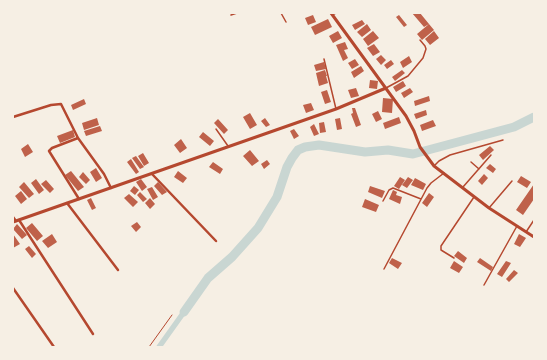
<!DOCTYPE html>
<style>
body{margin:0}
#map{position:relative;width:547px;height:360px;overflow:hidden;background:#f6efe4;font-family:"DejaVu Sans",sans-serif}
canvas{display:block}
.frame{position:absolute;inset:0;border:14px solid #f6efe4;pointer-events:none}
</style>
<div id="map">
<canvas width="547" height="360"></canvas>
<div class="frame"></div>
</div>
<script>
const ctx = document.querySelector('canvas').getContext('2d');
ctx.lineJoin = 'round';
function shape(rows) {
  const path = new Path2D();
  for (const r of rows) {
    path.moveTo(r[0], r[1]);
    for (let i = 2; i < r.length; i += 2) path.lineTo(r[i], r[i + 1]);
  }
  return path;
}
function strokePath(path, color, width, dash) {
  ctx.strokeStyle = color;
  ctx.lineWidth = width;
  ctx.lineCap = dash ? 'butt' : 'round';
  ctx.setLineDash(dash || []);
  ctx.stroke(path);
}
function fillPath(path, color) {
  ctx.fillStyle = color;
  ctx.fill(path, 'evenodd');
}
const canal = shape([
 [159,347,184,312]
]);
const river = shape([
 [184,312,208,278,232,257,258,228,277,197,287,167,292,158,298,150,305,147,319,145,365,152,388,150,413,154,514,127,534,117]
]);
const building = shape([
 [412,13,420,13,429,24,424,27],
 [313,15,316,22,308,25,305,18],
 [399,15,407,25,404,27,396,17],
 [328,19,332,27,315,35,311,27],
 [362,20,365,24,355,30,352,25],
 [367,24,371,30,362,37,357,32],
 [429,24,434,30,422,40,417,34],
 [338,31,342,38,333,43,329,36],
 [373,31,379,38,368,46,363,39],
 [434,31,439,38,430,45,425,39],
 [345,42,348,49,344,50,348,58,343,61,336,45],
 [374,44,380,52,373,56,367,48],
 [381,55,386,60,381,65,376,59],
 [409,56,412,62,403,68,400,62],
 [355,59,359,65,352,69,348,63],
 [391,60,394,64,387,69,384,65],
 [324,62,326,69,316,71,314,65],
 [361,66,364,71,354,78,351,72],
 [325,70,327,76,326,76,328,83,319,86,316,73],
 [402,70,405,73,395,81,392,77],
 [370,80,378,81,377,89,369,88],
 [403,81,406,86,396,92,393,87],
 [356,88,359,96,351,98,348,90],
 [410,88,413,92,404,98,401,93],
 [327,90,331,102,325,104,321,92],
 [429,96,430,101,415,106,414,101],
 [383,98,393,99,392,113,382,112],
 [84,99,86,104,73,110,71,105],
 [311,103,314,110,306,113,303,105],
 [352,108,355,108,361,125,356,127,351,114,353,113],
 [426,110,427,115,416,119,414,114],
 [378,111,382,119,376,122,372,114],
 [250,113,257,125,250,129,243,117],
 [399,117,401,123,385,129,383,123],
 [97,118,99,125,84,130,82,123],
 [265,118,270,125,266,127,261,121],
 [340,118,342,129,337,130,335,119],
 [218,119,228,130,224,134,214,123],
 [433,120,436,126,422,131,420,125],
 [324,122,326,132,320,133,319,123],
 [314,124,319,134,314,136,310,127],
 [100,126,102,131,86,136,84,131],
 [294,129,299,136,294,139,290,131],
 [73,130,75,137,60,143,57,136],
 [203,132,214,141,210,146,199,137],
 [181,139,187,148,180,153,174,145],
 [28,144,33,152,25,157,21,149],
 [490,146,494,150,483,160,479,155],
 [250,150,259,161,252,166,243,156],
 [143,153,149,163,144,166,138,156],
 [136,156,144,167,140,169,132,158],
 [131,159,139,172,136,174,127,162],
 [267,160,270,164,264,169,261,164],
 [213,162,223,169,220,174,209,167],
 [490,164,496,169,493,173,486,168],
 [96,168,102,178,96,182,90,172],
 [71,171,84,187,78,191,65,175],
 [178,171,187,178,183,183,174,177],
 [83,172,90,180,86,184,79,177],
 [484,174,488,178,482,185,478,181],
 [521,176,531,182,527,188,517,182],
 [400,177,405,180,399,189,394,186],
 [408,177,413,180,407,188,402,185],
 [415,178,426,184,423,190,411,185],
 [36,179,44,190,39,194,31,183],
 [141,179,147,187,142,191,136,182],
 [46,180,54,189,50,193,41,184],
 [24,182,34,194,29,198,19,187],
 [158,182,167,192,162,195,154,186],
 [534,184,534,199,523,215,516,210],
 [134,186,139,190,135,195,130,191],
 [370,186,385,191,382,198,368,192],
 [152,187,158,197,153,200,147,189],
 [393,190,397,192,396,195,402,197,400,204,389,199],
 [21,191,27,199,21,204,15,196],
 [140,192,147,199,143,202,137,195],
 [429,193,434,197,427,207,422,203],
 [129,194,138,202,133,207,124,198],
 [91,198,96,208,92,210,87,200],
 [150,198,155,204,150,209,145,203],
 [365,199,379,205,376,212,362,207],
 [137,222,141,227,136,232,131,226],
 [32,223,43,236,37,241,26,228],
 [17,224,27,235,22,239,13,229],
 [13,234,20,244,13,248],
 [52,234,57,242,48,248,42,241],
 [519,234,526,238,520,247,514,244],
 [29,246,36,254,32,258,25,249],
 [458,251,467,258,464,263,454,256],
 [392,258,402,263,398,269,389,263],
 [480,258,493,267,491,271,477,262],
 [454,261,463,267,459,273,450,268],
 [506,261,511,263,502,277,497,274],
 [514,270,518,273,509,282,506,279]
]);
const path = shape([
 [149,347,172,315]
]);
const service = shape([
 [281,13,286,22],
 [231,15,237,13],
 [332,15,336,13],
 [324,59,336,109],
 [386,88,408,76,423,58,426,49,425,46,420,40],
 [216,129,228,146],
 [471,162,479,169],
 [434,166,439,161,450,155,503,140],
 [463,187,491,155],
 [383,201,389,190,393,188,421,199],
 [489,208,512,181],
 [526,232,534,220],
 [454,258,441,250,441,246,474,197],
 [384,269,427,188,431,183,444,173],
 [484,285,517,226]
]);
const minor = shape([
 [13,117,51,105,61,104,78,138],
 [152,174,216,241],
 [79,199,49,151,52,148,78,138,104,174,111,188],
 [67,203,118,270],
 [13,217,16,221],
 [19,220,93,334],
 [13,288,54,347]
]);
const tertiary = shape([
 [331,13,406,116,414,131,420,147,434,166,489,208,534,237],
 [13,222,336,109,386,88]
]);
strokePath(canal, '#c9d6d2', 5.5);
strokePath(river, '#c9d6d2', 9);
fillPath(building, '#bf614a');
strokePath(path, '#b5482f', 1);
strokePath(service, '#b5482f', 1.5);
strokePath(minor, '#b5482f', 2.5);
strokePath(tertiary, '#b5482f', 3);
</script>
